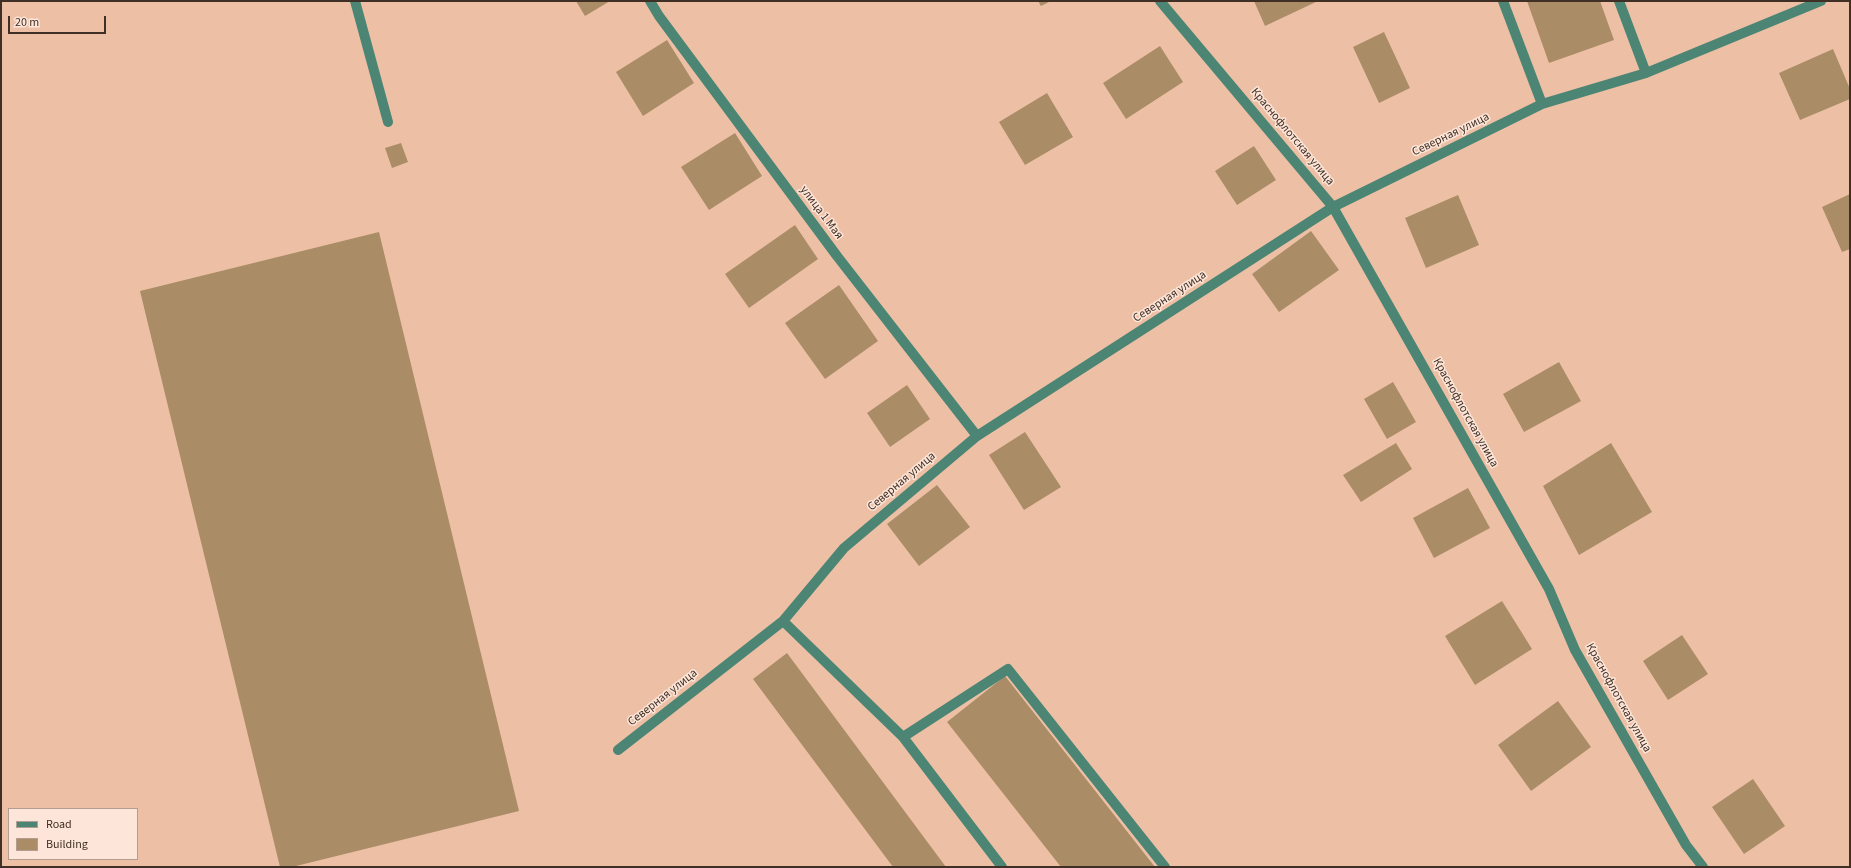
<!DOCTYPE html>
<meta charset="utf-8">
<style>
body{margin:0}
#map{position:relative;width:1851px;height:868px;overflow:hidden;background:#edc0a5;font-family:"Source Sans 3",sans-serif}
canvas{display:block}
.frame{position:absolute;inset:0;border:2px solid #402f24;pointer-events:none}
.legend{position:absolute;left:8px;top:808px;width:130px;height:52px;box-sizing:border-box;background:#fde6d9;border:1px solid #b19d91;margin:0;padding:5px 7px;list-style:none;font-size:12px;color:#402f24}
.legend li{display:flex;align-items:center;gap:8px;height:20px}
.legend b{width:20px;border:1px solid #b19d91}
.scale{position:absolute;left:8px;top:16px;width:98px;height:18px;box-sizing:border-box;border:2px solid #402f24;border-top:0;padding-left:5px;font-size:12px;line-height:14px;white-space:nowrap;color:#402f24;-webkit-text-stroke:3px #fde6d9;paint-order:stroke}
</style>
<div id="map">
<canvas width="1851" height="868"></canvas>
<div class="frame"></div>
<ul class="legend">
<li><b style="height:5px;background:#4c8574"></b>Road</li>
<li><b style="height:11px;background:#aa8c67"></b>Building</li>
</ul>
<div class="scale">20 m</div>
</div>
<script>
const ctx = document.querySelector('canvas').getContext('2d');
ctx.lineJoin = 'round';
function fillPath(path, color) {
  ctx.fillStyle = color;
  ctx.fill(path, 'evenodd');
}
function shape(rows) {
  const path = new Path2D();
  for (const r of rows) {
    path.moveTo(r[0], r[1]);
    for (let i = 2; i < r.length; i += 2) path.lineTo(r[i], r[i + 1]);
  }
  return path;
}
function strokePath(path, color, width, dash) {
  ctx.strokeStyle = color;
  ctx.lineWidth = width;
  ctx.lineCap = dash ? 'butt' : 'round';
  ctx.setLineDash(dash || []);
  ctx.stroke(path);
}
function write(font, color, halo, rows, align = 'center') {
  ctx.font = font + ' "Source Sans 3",sans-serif';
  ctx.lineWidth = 3;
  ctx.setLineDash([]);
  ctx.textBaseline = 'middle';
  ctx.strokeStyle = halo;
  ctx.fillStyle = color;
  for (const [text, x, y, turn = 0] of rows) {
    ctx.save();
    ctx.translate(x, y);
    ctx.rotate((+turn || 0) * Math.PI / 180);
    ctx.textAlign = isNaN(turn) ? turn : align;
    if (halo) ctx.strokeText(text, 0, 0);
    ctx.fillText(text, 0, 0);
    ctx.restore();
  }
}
const building = shape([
 [576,1,610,1,585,16],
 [1038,1,1051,1,1041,6],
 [1254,1,1318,1,1265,26],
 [1527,1,1600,1,1614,40,1549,63],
 [1384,32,1410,88,1379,103,1353,47],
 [667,40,694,83,643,116,616,72],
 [1160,46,1183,82,1126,119,1103,83],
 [1833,49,1850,89,1850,99,1800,120,1779,73],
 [1047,93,1073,137,1025,165,999,122],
 [735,133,762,176,709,210,681,167],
 [401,143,408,162,392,168,385,148],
 [1254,146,1276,180,1237,205,1215,171],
 [1850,194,1850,249,1842,252,1822,207],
 [1458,195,1479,245,1426,268,1405,218],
 [795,225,818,259,749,308,725,274],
 [1311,231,1339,270,1279,312,1252,274],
 [379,232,519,811,292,867,280,867,140,291],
 [839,285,878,341,825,379,785,323],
 [1559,362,1581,401,1524,432,1503,394],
 [1393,382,1416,422,1387,439,1364,399],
 [907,385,930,419,890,447,867,413],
 [1025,432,1061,487,1024,510,989,455],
 [1396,443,1412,469,1361,502,1343,475],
 [1611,443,1652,512,1579,555,1543,486],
 [937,485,970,527,919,566,887,524],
 [1468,488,1490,528,1434,558,1413,518],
 [1502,601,1532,649,1475,685,1445,636],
 [1682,635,1708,674,1668,700,1643,661],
 [787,653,946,867,893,867,753,679],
 [1005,676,1155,867,1061,867,947,722],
 [1558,701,1591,747,1531,791,1498,745],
 [1753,779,1785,826,1744,854,1712,807]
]);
const minor = shape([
 [355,1,388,122],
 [650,1,659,16,837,256,977,436],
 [1160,1,1333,207,1549,589,1575,650,1686,845,1703,867],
 [1503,1,1542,104],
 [1619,1,1646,73],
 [783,621,903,737,1002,867],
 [903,737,1008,669,1165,867],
 [618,750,783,621,844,548,977,436,1333,207,1542,104,1646,73,1821,1]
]);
const streetNames = [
 ["Северная улица",1451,135,-26],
 ["Краснофлотская улица",1292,137,50],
 ["улица 1 Мая",821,213,53],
 ["Северная улица",1170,297,-33],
 ["Краснофлотская улица",1465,413,61],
 ["Северная улица",902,482,-40],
 ["Северная улица",663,698,-38],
 ["Краснофлотская улица",1618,698,61]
];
fillPath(building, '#aa8c67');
strokePath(minor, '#4c8574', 10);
write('12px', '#402f24', '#fde6d9', streetNames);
</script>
